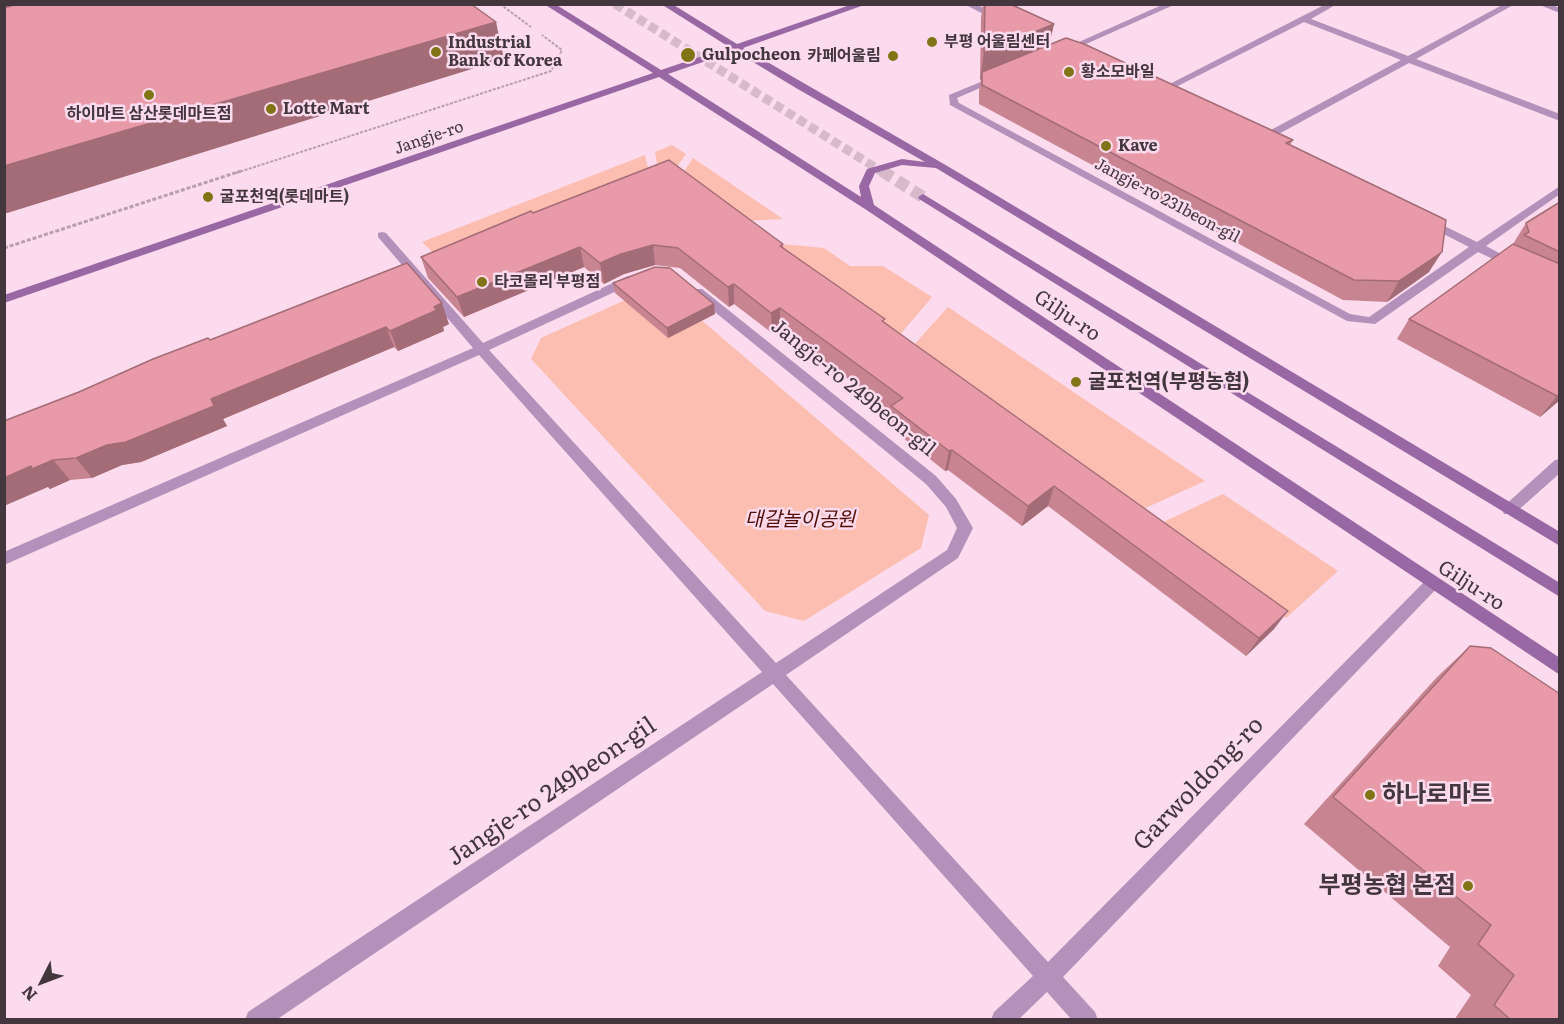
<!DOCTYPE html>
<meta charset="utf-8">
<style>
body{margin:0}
#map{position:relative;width:1564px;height:1024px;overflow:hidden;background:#fbdbed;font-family:Literata,serif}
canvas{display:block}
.frame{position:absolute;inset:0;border:6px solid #43363d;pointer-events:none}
.north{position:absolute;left:12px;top:952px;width:60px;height:60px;-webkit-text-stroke:4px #fbdbed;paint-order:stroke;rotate:228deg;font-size:16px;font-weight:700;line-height:24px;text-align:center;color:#43363d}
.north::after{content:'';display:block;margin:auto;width:21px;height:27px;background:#43363d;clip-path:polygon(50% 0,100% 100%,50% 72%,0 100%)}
</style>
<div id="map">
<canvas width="1564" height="1024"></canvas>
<div class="frame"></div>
<div class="north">N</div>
</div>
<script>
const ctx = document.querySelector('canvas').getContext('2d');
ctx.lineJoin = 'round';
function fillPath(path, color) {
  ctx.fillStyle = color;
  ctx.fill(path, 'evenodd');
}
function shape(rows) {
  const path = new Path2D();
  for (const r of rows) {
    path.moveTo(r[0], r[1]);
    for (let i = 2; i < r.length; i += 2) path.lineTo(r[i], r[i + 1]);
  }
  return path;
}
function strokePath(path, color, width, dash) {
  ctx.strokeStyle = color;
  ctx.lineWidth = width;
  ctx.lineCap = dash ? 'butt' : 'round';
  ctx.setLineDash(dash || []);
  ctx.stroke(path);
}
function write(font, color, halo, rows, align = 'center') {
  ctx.font = font + ' Literata,"Noto Sans KR",serif';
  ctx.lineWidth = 5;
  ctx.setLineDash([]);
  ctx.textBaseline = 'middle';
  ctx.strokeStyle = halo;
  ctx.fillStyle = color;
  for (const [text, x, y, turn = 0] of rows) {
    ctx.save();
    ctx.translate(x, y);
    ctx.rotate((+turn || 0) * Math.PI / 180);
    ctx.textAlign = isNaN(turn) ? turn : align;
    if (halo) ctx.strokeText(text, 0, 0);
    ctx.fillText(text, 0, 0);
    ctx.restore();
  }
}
const green = shape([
 [672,145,686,154,674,171,659,174,655,152],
 [645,155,650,177,442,261,422,242],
 [693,158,783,219,744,221,681,176],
 [771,243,824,248,850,266,883,266,932,297,899,336],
 [643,292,671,294,929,515,921,548,804,621,765,611,531,359,541,338],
 [948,307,1205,481,1139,511,913,346],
 [1223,494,1338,571,1286,618,1157,525]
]);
const secondaryTunnelFar1 = shape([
 [615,4,884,173]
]);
const secondaryTunnel = shape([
 [882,171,923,197]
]);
const pathFar1 = shape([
 [500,4,531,27],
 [236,173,551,71,562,50,542,35]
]);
const path = shape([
 [4,248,241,171]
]);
const lane = shape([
 [964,4,976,4,1004,19,997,21,964,4],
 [1164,4,1176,4,1068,52,1061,50,1164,4],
 [1326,4,1337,4,1311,19,1408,56,1504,4,1515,4,1416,59,1560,114,1560,121,1409,63,1264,142,1256,142,1256,138,1401,60,1304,22,1164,93,1156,91,1326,4],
 [1537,4,1550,4,1560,8,1560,13,1537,4],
 [995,76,1003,78,957,98,959,103,1350,314,1369,317,1469,247,1424,224,1424,220,1432,220,1477,242,1560,186,1560,194,1486,246,1518,263,1518,267,1510,267,1478,252,1375,324,1347,321,950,105,949,95,995,76],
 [1560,459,1560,473,1514,514,1504,514,1502,510,1504,506,1555,460,1560,459]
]);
const street = shape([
 [382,232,386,233,483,343,628,276,636,276,636,282,489,350,776,663,947,550,957,528,946,507,926,484,694,295,694,289,702,289,936,476,956,499,973,528,958,558,786,675,1048,962,1426,580,1432,578,1438,580,1440,585,1063,977,1095,1012,1098,1020,1072,1020,1047,992,1018,1020,991,1020,994,1012,1033,976,773,684,276,1020,245,1020,248,1012,762,672,479,355,4,565,4,552,473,348,378,237,378,233,382,232]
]);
const secondary = shape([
 [544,4,555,4,661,70,729,47,661,4,672,4,737,44,853,4,867,4,743,48,949,167,1560,532,1560,546,936,168,902,165,875,173,869,186,874,205,1560,658,1560,675,865,209,659,77,4,303,4,295,653,73,544,4],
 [735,51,796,88,925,162,902,159,867,169,859,186,861,197,668,74,735,51],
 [923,194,1560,583,1560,597,919,199,918,197,923,194]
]);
const wall = shape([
 [983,4,1010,4,1054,24,1049,45,1293,140,1290,145,1429,272,1387,302,1343,300,979,104,979,91,981,79,980,80,981,18],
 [1560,202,1560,400,1540,417,1397,339,1409,319,1513,244,1526,223],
 [533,213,783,244,783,247,885,322,1274,629,1246,656,1048,506,1022,526,948,470,945,471,888,426,890,411,834,368,780,329,772,333,734,304,729,307,680,268,655,265,624,274,604,284,584,267,464,317,428,278,421,257],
 [407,263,449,324,443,327,444,331,398,351,394,347,223,419,227,426,141,462,122,465,92,478,70,480,50,489,4,421],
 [613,283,714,304,715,314,668,338,615,293],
 [1470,646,1560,1020,1454,1020,1471,995,1438,966,1450,947,1304,824,1437,677]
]);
const shadedWall = shape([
 [4,4,141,4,4,40],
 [496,22,504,59,4,214,4,166],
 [1054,24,1048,50,982,72,981,79,980,80,984,53],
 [653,245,655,265,624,274,604,284,600,263,621,254],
 [580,247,584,267,464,317,457,297],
 [1442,252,1429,272,1387,302,1399,281],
 [734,284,734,304,729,307,728,287],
 [442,303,449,324,443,327,444,331,398,351,390,331],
 [714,304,715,314,668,338,667,328],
 [780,308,780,329,772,333,771,313],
 [386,327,394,347,223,419,227,426,141,462,122,465,92,478,76,458,211,399],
 [1560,394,1560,400,1540,417,1557,396],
 [952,450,948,470,945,471,949,451],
 [53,460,70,480,50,489,48,487,4,506,4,478,31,466],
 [1054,486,1048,506,1022,526,1028,506],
 [1288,611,1274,629,1246,656,1259,638]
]);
const building = shape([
 [18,4,471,4,496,22,4,166,4,8,18,4],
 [985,4,1010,4,1054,24,984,53,985,4],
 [1066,38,1084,44,1293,140,1286,143,1446,220,1442,252,1399,281,1354,280,982,85,982,72,1066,38],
 [669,160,783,244,780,246,885,319,882,321,1288,611,1259,638,1054,486,1028,506,952,450,949,451,891,406,903,398,835,348,780,308,771,313,734,284,728,287,678,248,653,245,621,254,600,263,580,247,457,297,421,257,531,211,533,213,669,160],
 [1560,202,1560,252,1524,235,1529,232,1526,223,1560,202],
 [1513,244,1560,264,1560,394,1557,396,1409,319,1513,244],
 [407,263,442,303,434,307,437,310,390,331,386,327,211,399,214,406,126,442,107,445,76,458,53,460,32,469,31,466,4,478,4,421,79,392,153,359,208,338,210,340,407,263],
 [655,267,670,268,714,304,667,328,613,283,655,267],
 [1470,646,1491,648,1560,694,1560,1020,1511,1020,1494,1005,1514,975,1478,944,1491,925,1333,797,1470,646]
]);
const markers = [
 [932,42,6,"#817417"],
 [436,52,6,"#817417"],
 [688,55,8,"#817417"],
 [893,56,6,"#817417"],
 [1069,72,6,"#817417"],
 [149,95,6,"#817417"],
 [271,109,6,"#817417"],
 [1106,146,6,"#817417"],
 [208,197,6,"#817417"],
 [482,282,6,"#817417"],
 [1076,382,6,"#817417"],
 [1370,795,6,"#817417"],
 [1468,886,6,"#817417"]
];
const farPoinames = [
 ["부평 어울림센터",944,42],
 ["Industrial",448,43],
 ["Bank of Korea",448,61],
 ["Gulpocheon",702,55],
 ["카페어울림",881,56,"right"],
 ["황소모바일",1081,72],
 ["Lotte Mart",283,109],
 ["하이마트 삼산롯데마트점",149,114,"center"],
 ["Kave",1118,146],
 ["굴포천역(롯데마트)",220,197],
 ["타코몰리 부평점",494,282]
];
const farStreetnames = [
 ["Jangje-ro",429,138,-19],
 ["Jangje-ro 231beon-gil",1167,201,28]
];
const streetNames = [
 ["Gilju-ro",1067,316,34],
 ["Jangje-ro 249beon-gil",853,388,39],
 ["Gilju-ro",1471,586,33]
];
const poiNames = [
 ["굴포천역(부평농협)",1088,382]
];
const parkNames = [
 ["대갈놀이공원",800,520]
];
const nearStreetnames = [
 ["Garwoldong-ro",1199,784,-46],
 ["Jangje-ro 249beon-gil",552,792,-34]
];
const nearPoinames = [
 ["하나로마트",1382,795],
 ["부평농협 본점",1456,886,"right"]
];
fillPath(green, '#fdbeb2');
strokePath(secondaryTunnelFar1, '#d6baca', 9, [9, 4.5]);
strokePath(secondaryTunnel, '#d6baca', 12, [12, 6]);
strokePath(pathFar1, '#b89fad', 2, [3, 1.5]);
strokePath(path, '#b89fad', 3, [4, 2]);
fillPath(lane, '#b391ba');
fillPath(street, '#b391ba');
fillPath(secondary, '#9967a3');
fillPath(wall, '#c88491');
fillPath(shadedWall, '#a36c76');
fillPath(building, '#e99aa9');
strokePath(building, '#a36c76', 1.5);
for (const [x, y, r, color] of markers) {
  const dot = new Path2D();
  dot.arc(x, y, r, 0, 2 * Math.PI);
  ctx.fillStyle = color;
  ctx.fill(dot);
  strokePath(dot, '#fbdbed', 2);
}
write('bold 16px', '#43363d', '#fbdbed', farPoinames, 'left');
write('16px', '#43363d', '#fbdbed', farStreetnames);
write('20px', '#43363d', '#fbdbed', streetNames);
write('bold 20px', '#43363d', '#fbdbed', poiNames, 'left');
write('italic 20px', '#520d05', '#fbdbed', parkNames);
write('24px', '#43363d', '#fbdbed', nearStreetnames);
write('bold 24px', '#43363d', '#fbdbed', nearPoinames, 'left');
</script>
